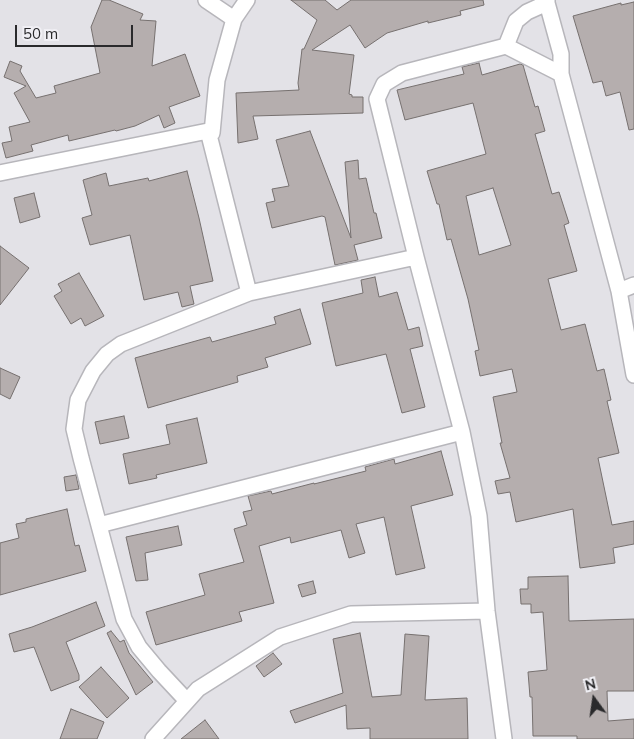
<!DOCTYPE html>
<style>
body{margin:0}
#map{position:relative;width:634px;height:739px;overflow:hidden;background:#e3e2e7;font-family:Mulish,sans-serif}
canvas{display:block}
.north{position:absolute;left:569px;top:674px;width:50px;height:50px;-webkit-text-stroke:4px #f0eff4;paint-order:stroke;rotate:346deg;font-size:14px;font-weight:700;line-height:20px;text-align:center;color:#2a2a2c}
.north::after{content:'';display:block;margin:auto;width:18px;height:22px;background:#2a2a2c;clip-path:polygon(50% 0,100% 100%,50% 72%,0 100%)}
.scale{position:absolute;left:15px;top:25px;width:118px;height:22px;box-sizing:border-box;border:2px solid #2a2a2c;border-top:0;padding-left:6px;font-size:15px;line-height:18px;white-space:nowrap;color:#2a2a2c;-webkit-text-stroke:4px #f0eff4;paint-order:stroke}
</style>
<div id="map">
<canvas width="634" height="739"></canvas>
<div class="north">N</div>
<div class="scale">50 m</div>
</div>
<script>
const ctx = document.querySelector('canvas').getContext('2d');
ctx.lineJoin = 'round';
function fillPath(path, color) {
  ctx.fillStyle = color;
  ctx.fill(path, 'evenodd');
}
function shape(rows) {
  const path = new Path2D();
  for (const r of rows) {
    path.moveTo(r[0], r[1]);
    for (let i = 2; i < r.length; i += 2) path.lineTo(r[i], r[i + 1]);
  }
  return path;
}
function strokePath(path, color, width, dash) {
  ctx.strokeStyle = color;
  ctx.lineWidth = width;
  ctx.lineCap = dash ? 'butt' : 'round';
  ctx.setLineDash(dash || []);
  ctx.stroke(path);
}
const building = shape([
 [102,0,109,0,143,14,140,20,156,21,152,66,185,54,200,96,169,107,175,123,164,128,159,115,135,126,116,131,115,130,69,141,68,135,31,145,33,151,6,158,2,143,12,141,9,127,30,122,14,93,26,86,4,77,10,61,22,66,20,71,36,98,56,93,54,86,100,73,91,27,102,0],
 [291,0,325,0,337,10,351,0,483,0,484,5,460,11,461,15,428,23,428,21,387,33,365,48,350,25,312,50,354,55,349,94,352,95,352,97,363,97,363,113,253,116,258,139,238,143,236,93,299,90,298,83,302,49,304,49,317,20,291,0],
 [634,2,634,129,629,130,620,92,606,96,602,81,593,83,573,16,621,3,621,5,634,2],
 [479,63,482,75,520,64,523,65,535,107,538,106,545,131,535,134,552,194,559,192,569,223,564,225,577,271,548,279,561,330,585,324,597,371,604,369,611,400,607,401,619,453,598,458,612,525,634,521,634,544,613,548,615,563,580,568,573,509,516,522,510,492,498,494,495,481,510,478,500,443,502,443,493,397,517,392,512,369,480,376,475,351,479,350,468,299,451,239,447,240,439,204,437,204,427,171,486,154,473,103,405,120,397,90,464,74,462,67,479,63],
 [493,188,511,245,479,255,466,196,493,188],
 [310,131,351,238,345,162,358,160,359,179,366,178,374,213,376,213,382,238,354,245,358,260,335,265,325,217,322,216,272,228,266,203,275,201,272,189,289,186,276,140,310,131],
 [187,171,199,218,213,281,190,286,194,304,182,307,178,292,144,300,130,235,90,245,82,218,92,215,83,180,106,173,109,186,148,178,149,181,187,171],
 [34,193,40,217,20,223,14,198,34,193],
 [0,246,29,268,0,305,0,246],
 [79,273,104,316,85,326,81,318,71,324,54,296,62,291,58,284,79,273],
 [375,277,379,297,397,292,408,330,419,327,423,346,410,349,425,407,402,413,386,354,336,366,322,303,363,293,361,280,375,277],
 [300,309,311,344,265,358,268,367,237,376,238,382,148,408,135,358,210,337,212,342,276,324,274,317,300,309],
 [0,368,20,377,10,399,0,394,0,368],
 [124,416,129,438,100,444,95,422,124,416],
 [197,418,207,463,156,475,157,478,129,484,123,454,170,444,166,425,197,418],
 [441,451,453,495,411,506,425,568,396,575,384,517,356,524,365,553,349,558,341,530,291,543,290,537,259,546,274,603,239,612,242,621,156,645,146,612,205,595,199,574,244,562,234,529,247,525,243,512,252,510,248,496,271,491,272,494,314,483,314,484,366,471,365,467,394,459,395,464,441,451],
 [76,475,79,489,66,491,64,477,76,475],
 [67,509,75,546,79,545,86,571,0,595,0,543,19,538,16,524,26,522,26,519,67,509],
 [178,526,182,545,145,553,148,580,136,581,126,537,178,526],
 [568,576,569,621,634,619,634,691,607,691,608,721,634,719,634,739,577,739,577,736,533,736,532,697,530,697,528,672,547,670,543,612,531,613,531,604,521,604,520,589,528,589,528,577,568,576],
 [313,581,316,593,302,597,298,585,313,581],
 [96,602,105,626,66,642,79,675,79,680,51,691,34,647,14,652,9,634,32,627,96,602],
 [111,631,120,642,124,640,129,653,153,682,136,695,107,633,111,631],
 [360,633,372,697,401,695,405,634,429,636,425,700,467,698,468,739,370,739,370,728,347,729,346,705,295,723,290,711,343,693,333,639,360,633],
 [273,653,282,664,264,677,256,666,273,653],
 [101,667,129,698,107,718,79,687,101,667],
 [71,709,104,722,97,739,60,739,71,709],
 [205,720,219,739,181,739,205,720]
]);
const street = shape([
 [206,0,234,19,217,80,212,133,208,131],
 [547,3,561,54,561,74],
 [234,19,247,0],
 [506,46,516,21,527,12,547,3,547,0],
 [0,173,208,131,249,293],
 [619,291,634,285],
 [99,525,462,432],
 [187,701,159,671,139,647,124,619,81,458,74,429,78,400,93,371,107,354,121,344,249,293,416,257],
 [153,739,198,689,280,637,351,614,487,611],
 [504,739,487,611,479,516,462,432,416,257,377,99,384,84,402,73,506,46,561,74,619,291,634,375]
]);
fillPath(building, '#b5aeae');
strokePath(building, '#76706f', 1);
strokePath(street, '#b7b6bb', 18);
strokePath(street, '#fff', 15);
</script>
